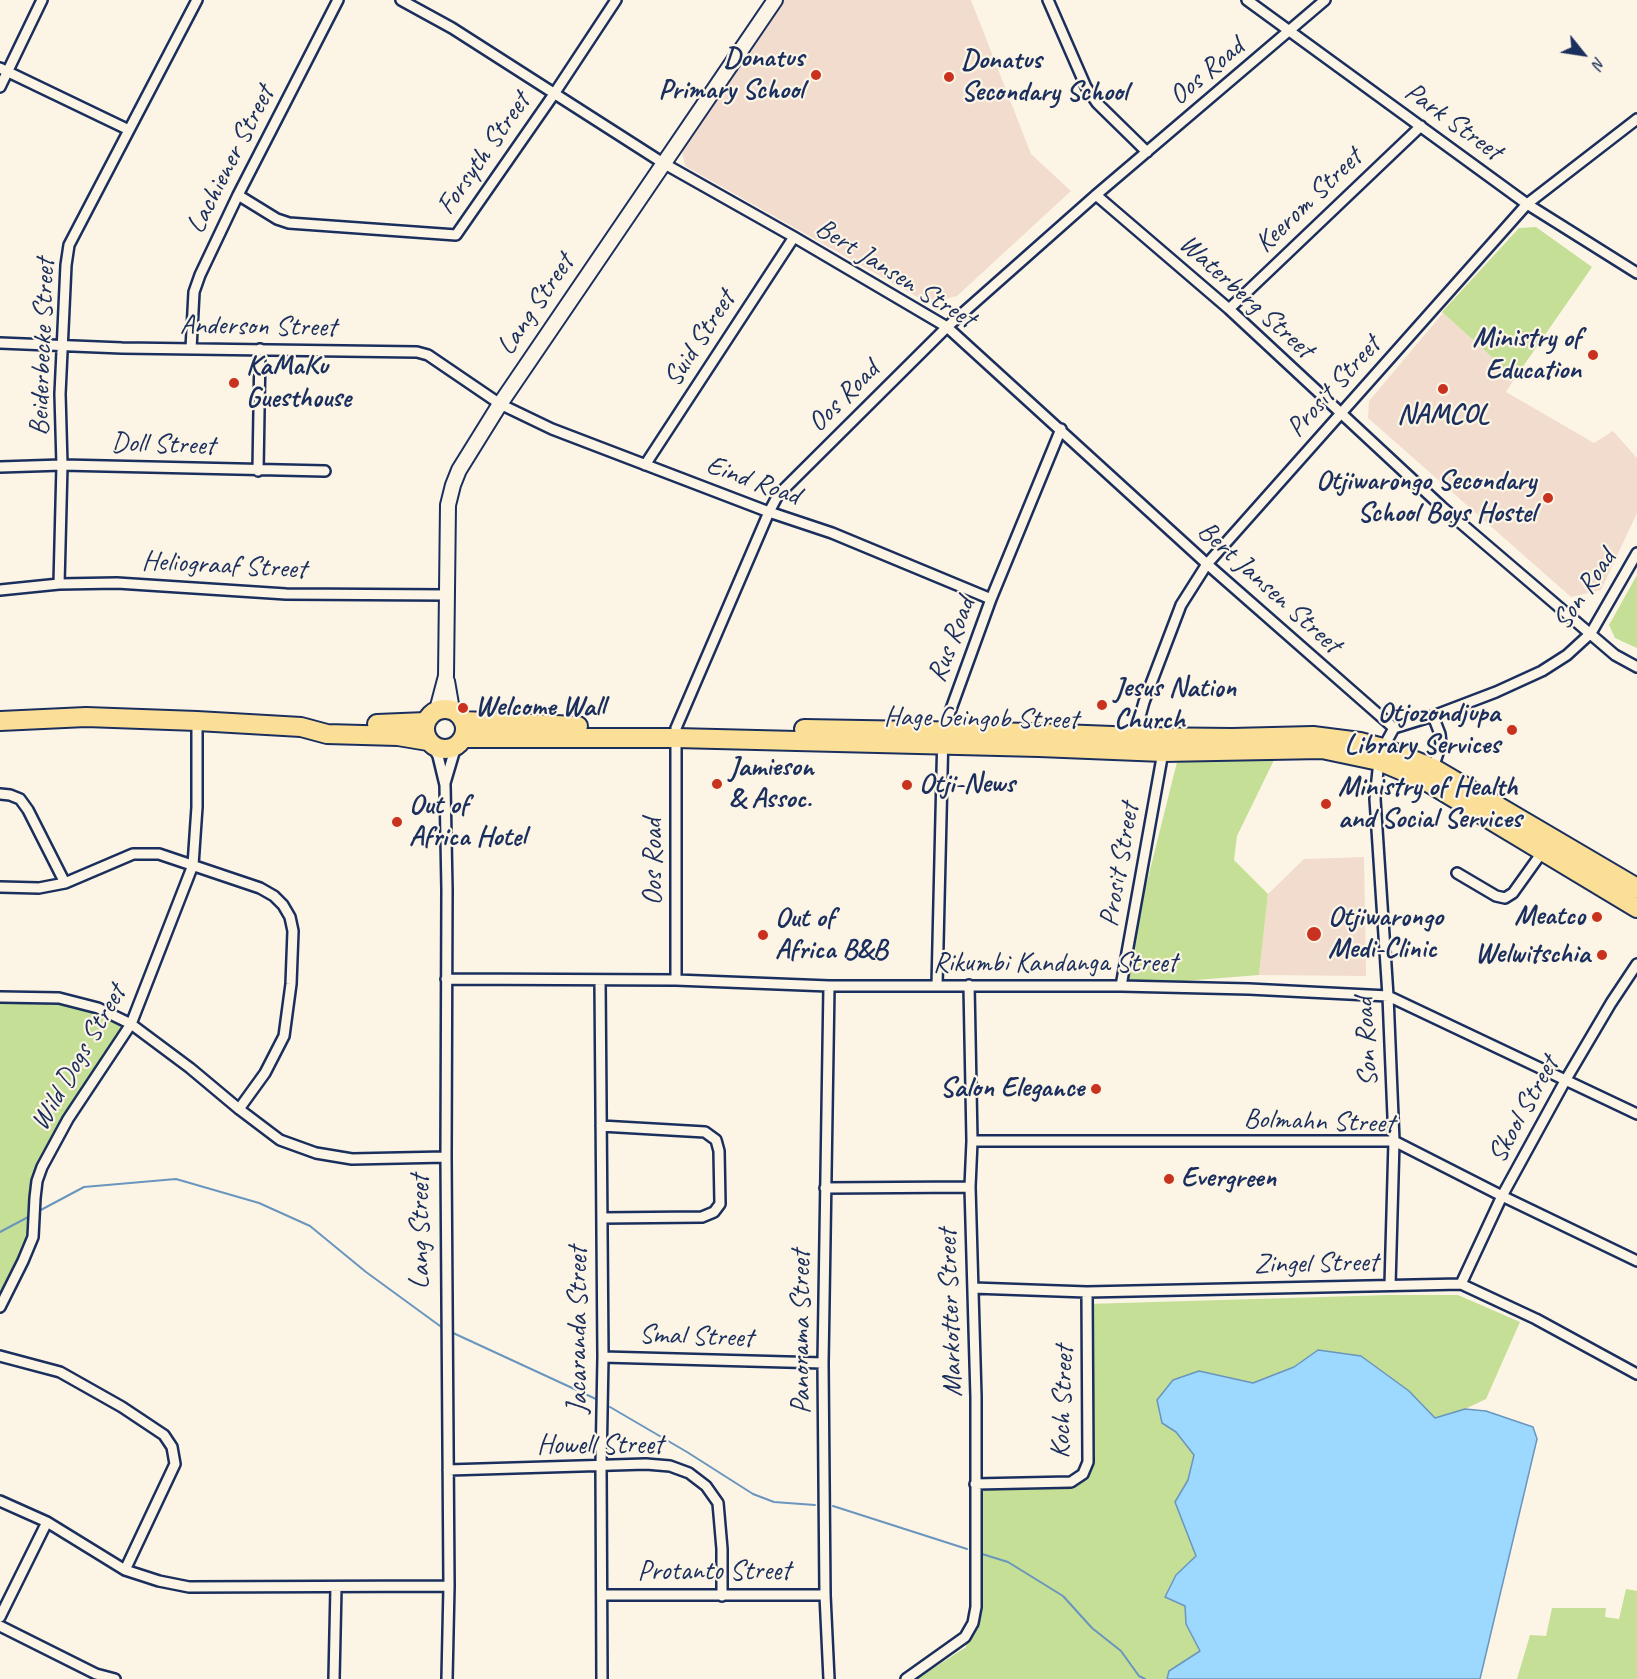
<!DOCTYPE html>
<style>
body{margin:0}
#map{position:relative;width:1637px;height:1679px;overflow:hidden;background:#fcf5e5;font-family:Caveat,sans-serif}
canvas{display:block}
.north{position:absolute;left:1553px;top:24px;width:60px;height:60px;-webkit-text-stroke:4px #fcf5e5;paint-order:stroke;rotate:120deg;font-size:16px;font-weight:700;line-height:24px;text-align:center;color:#1b2f5e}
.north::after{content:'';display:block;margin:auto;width:21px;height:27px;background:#1b2f5e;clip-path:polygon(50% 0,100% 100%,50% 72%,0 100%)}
</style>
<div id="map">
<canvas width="1637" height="1679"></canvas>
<div class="north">N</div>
</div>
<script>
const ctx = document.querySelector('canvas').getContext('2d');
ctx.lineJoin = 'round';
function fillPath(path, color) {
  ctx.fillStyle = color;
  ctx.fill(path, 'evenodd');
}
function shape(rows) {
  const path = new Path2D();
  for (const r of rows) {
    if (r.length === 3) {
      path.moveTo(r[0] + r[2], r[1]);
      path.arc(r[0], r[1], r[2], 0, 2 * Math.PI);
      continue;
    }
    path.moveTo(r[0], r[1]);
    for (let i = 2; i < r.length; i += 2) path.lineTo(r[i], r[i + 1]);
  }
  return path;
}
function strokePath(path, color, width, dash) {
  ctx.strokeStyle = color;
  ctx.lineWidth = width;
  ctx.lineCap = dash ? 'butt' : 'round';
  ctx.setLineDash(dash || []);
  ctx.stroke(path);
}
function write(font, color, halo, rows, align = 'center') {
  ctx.font = font + ' Caveat,sans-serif';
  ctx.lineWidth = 4.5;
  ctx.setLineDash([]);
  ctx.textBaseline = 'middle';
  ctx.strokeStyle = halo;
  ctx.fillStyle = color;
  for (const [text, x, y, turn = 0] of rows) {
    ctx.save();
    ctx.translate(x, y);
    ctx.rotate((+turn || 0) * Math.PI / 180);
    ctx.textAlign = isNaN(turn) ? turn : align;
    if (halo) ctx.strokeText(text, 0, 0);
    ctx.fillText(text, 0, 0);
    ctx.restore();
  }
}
const built = shape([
 [783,0,971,0,1031,154,1071,191,957,296,928,303,685,166,682,151],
 [1443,313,1515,378,1506,392,1594,443,1613,431,1637,458,1637,513,1601,590,1571,597,1368,418,1369,401],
 [1364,857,1366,976,1259,975,1268,894,1304,859]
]);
const green = shape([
 [1536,227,1592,267,1515,378,1442,312,1519,228],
 [1637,575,1637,648,1615,638,1609,625],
 [1274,760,1237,836,1234,860,1268,894,1259,975,1121,986,1177,762],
 [0,997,59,998,131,1024,42,1167,33,1237,0,1307],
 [1389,1295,1458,1295,1520,1322,1486,1399,1465,1409,1435,1418,1409,1391,1361,1356,1319,1350,1294,1367,1253,1383,1199,1371,1162,1423,1176,1432,1195,1455,1188,1480,1175,1502,1196,1556,1176,1575,1186,1606,1186,1624,1200,1651,1169,1671,1167,1679,917,1679,966,1647,965,1637,973,1623,975,1484,1071,1482,1088,1462,1087,1304],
 [1626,1589,1637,1591,1637,1679,1517,1679,1530,1635,1546,1636,1552,1608,1606,1608,1605,1617,1619,1619]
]);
const water = shape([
 [1318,1350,1361,1356,1409,1391,1435,1418,1465,1409,1486,1411,1533,1427,1537,1439,1480,1679,1167,1679,1169,1671,1200,1651,1186,1624,1185,1606,1165,1597,1176,1575,1196,1556,1175,1502,1188,1480,1194,1455,1176,1432,1162,1423,1157,1400,1173,1380,1199,1371,1253,1383,1294,1367,1318,1350]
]);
const stream = shape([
 [37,1212,84,1187,176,1179,259,1203,310,1226,366,1272,440,1326],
 [0,1232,32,1215],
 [451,1332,596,1399],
 [610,1407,687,1452,753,1494,774,1502,815,1505],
 [833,1506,967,1549],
 [982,1554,1008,1562,1063,1596,1092,1628,1121,1651,1139,1676,1145,1679]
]);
const street = shape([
 [401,0,452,28,663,163,794,237,947,327,1207,564,1394,728],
 [1048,0,1086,87,1097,103,1147,152],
 [1247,0,1527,204,1637,273],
 [0,68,129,130],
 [0,87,42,0],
 [238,195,277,219,289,223,456,235,554,94,616,0],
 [1096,195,1229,309,1442,507,1615,655,1637,667],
 [1229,309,1421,126],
 [0,343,122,348,417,352,428,355,500,404,552,429,769,512,832,533,991,599],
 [191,349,194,292,200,275,238,195,338,0],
 [645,465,794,237],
 [0,467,62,465,325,471],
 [258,471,260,349],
 [59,584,62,465,60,394,66,265,69,245,197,0],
 [0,590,59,584,117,583,286,594,447,595],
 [1138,737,1139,720,1144,702,1181,605,1207,564,1527,204,1637,119],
 [432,745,438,756,445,785,447,890,446,1157,449,1586,447,1679],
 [1432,771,1441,744,1440,734,1433,716],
 [445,783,456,746],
 [0,794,10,795,20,799,28,810,65,883],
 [1457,873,1496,896,1505,898,1513,893,1543,851],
 [0,887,39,888,65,883,133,854,159,854,260,888,274,896,283,905,290,917,293,931,291,984,284,1036,265,1073,239,1109],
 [446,979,676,980,829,986,1121,986,1249,989,1388,996,1637,1114],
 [600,980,603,1357,601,1466,602,1679],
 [676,980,676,728,769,512,778,495,947,327,1096,195,1325,0],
 [937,986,943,731,991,599,1061,429],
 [1121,986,1163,752],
 [0,997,59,998,98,1008,131,1024,190,1068,239,1109,280,1140,316,1153,352,1159,446,1157],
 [601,1126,705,1132,716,1140,719,1151,720,1204,714,1212,702,1217,602,1218],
 [972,1141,1394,1141,1502,1196,1637,1261],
 [825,1188,970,1187],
 [1461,1284,1502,1196,1565,1081,1611,1003,1637,964],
 [1390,1285,1394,1141,1388,996,1375,799,1379,761,1383,748,1394,728,1433,716,1496,692,1542,671,1567,655,1591,633,1637,553],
 [973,1288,1087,1292,1461,1284,1536,1319,1637,1374],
 [0,1307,23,1261,33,1237,35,1198,37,1181,42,1167,68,1119,131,1024,193,865,197,807,197,721],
 [0,1356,60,1372,122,1407,164,1435,172,1447,175,1464,125,1570],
 [603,1357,823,1363],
 [448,1470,646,1464,670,1466,689,1473,706,1486,718,1503,722,1549,722,1596],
 [975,1484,1071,1482,1083,1474,1088,1462,1087,1292],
 [0,1501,47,1522,125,1570,159,1581,189,1587,449,1586],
 [602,1595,825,1595],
 [0,1617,47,1522],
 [0,1626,96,1674,115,1679],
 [334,1679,336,1587],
 [829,1679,825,1595,823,1363,829,986],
 [906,1679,965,1637,973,1623,976,1607,976,1397,970,1187,972,1141,969,985]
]);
const secondary = shape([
 [447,681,452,710],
 [437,710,446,676,448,505,453,485,459,470,500,404,775,0]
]);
const highway = shape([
 [445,729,20],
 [0,721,86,717,197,721,301,727,327,734,398,736,428,741],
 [463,721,578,726],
 [377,724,426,722],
 [804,729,1035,733,1138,737,1232,738,1313,736,1360,742,1383,748,1433,768,1637,888],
 [463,738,676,738,1039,747,1163,752,1322,749,1379,761,1426,781,1637,908]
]);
const markers = [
 [816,75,6,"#c8321e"],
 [949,77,6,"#c8321e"],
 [1593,355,6,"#c8321e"],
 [234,383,6,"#c8321e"],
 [1443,389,6,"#c8321e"],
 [1548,498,6,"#c8321e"],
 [1102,705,6,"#c8321e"],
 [463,708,6,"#c8321e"],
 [1512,730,6,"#c8321e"],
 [717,784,6,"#c8321e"],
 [907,785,6,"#c8321e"],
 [1326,804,6,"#c8321e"],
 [397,822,6,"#c8321e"],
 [1597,917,6,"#c8321e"],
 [1314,934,8,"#c8321e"],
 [763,935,6,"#c8321e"],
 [1602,955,6,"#c8321e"],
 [1096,1089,6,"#c8321e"],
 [1169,1179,6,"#c8321e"]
];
const poiNames = [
 ["Donatus",804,59,"right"],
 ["Primary School",804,91,"right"],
 ["Donatus",961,61],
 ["Secondary School",961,93],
 ["Ministry of",1581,339,"right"],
 ["Education",1581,371,"right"],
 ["KaMaKu",246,367],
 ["Guesthouse",246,399],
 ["NAMCOL",1443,416,"center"],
 ["Otjiwarongo Secondary",1536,482,"right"],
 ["School Boys Hostel",1536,514,"right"],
 ["Jesus Nation",1114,689],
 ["Church",1114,721],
 ["Welcome Wall",475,708],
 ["Otjozondjupa",1500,714,"right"],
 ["Library Services",1500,746,"right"],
 ["Jamieson",729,768],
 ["& Assoc.",729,800],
 ["Otji-News",919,785],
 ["Ministry of Health",1338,788],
 ["and Social Services",1338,820],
 ["Out of",409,806],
 ["Africa Hotel",409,838],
 ["Meatco",1585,917,"right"],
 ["Otjiwarongo",1328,918],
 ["Medi-Clinic",1328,950],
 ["Out of",775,919],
 ["Africa B&B",775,951],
 ["Welwitschia",1590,955,"right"],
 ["Salon Elegance",1084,1089,"right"],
 ["Evergreen",1181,1179]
];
const streetNames = [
 ["Oos Road",1207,72,-40],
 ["Park Street",1453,122,36],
 ["Forsyth Street",484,154,-55],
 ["Lachiener Street",231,160,-63],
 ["Keerom Street",1309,201,-44],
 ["Bert Jansen Street",895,274,32],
 ["Waterberg Street",1246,297,42],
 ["Lang Street",536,305,-56],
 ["Anderson Street",258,327,1],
 ["Suid Street",700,339,-57],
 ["Beiderbecke Street",43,347,-88],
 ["Prosit Street",1334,387,-48],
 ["Oos Road",844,397,-45],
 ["Doll Street",163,445,2],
 ["Eind Road",753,481,20],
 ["Heliograaf Street",224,566,3],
 ["Bert Jansen Street",1269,588,42],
 ["Son Road",1585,590,-56],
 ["Rus Road",952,640,-69],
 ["Hage Geingob Street",981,719,1],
 ["Oos Road",654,862,-90],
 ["Prosit Street",1120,865,-80],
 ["Rikumbi Kandanga Street",1055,964],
 ["Son Road",1367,1042,-93],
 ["Wild Dogs Street",79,1058,-60],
 ["Skool Street",1524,1110,-61],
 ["Bolmahn Street",1319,1122,2],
 ["Lang Street",421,1232,-90],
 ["Zingel Street",1316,1264,-1],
 ["Markotter Street",951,1313,-92],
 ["Jacaranda Street",579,1330,-90],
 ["Panorama Street",802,1332,-90],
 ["Smal Street",696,1337,2],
 ["Koch Street",1063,1402,-88],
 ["Howell Street",600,1446],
 ["Protanto Street",714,1572]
];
fillPath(built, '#f2dcce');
fillPath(green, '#c5df96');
fillPath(water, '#9dd9fe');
strokePath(water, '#6995be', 1.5);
strokePath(stream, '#6995be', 2);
strokePath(street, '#1b2f5e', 14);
strokePath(secondary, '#1b2f5e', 18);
strokePath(highway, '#1b2f5e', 22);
strokePath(street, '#fcf5e5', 9);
strokePath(secondary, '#fcf5e5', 14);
strokePath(highway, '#fbdf96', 18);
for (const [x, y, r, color] of markers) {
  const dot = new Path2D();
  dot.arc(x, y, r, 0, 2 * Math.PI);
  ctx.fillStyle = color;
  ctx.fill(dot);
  strokePath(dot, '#fcf5e5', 2);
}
write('bold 28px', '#1b2f5e', '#fcf5e5', poiNames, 'left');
write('28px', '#1b2f5e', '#fcf5e5', streetNames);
</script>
